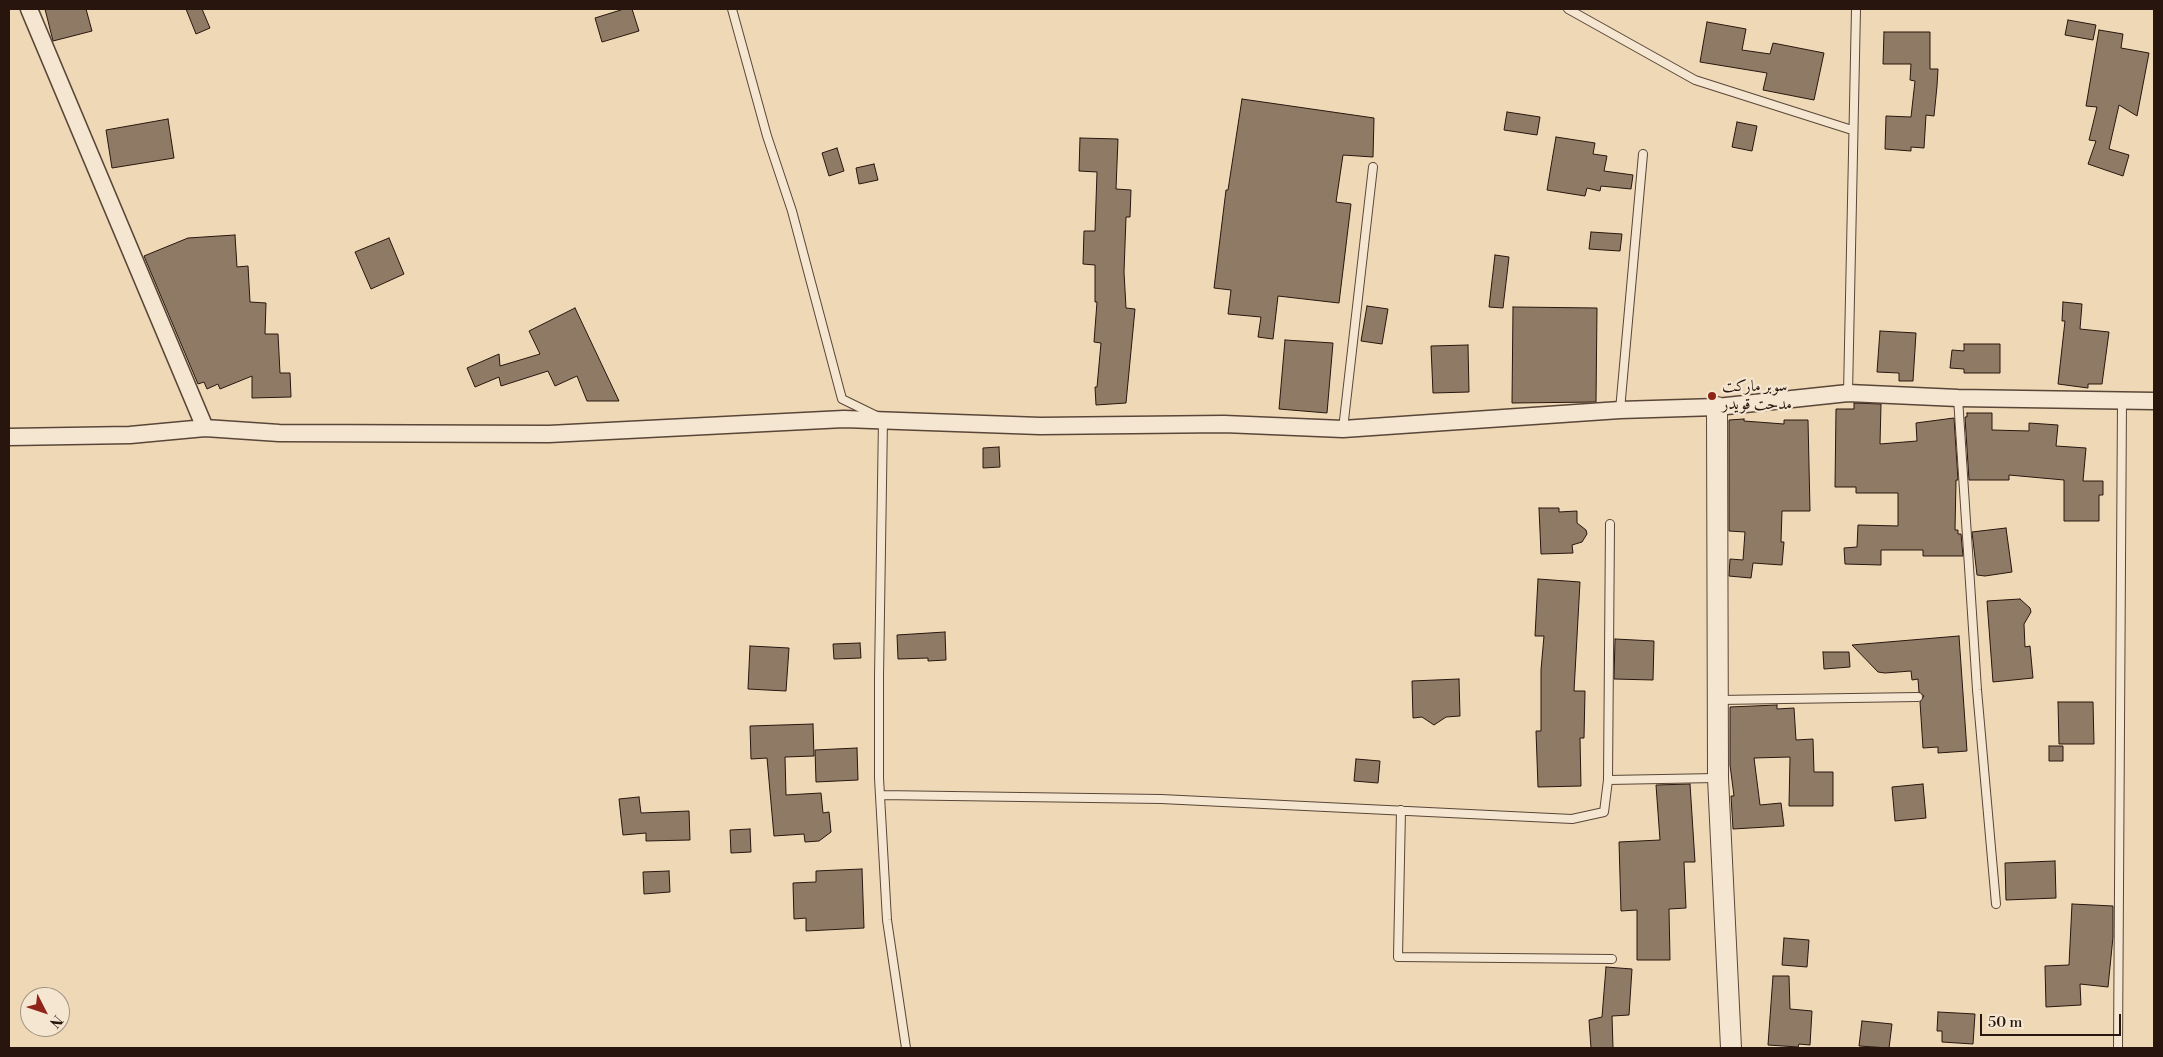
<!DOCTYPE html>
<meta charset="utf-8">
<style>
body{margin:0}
#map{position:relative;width:2163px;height:1057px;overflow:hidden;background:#eed8b6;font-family:"Libre Bodoni",serif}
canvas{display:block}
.frame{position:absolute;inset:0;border:10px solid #28160e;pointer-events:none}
.north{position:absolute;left:20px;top:987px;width:50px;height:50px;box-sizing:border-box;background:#f4e6d0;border:1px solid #a29382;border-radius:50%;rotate:131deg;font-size:14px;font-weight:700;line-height:20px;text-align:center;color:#28160e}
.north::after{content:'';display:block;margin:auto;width:18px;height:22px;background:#8f2418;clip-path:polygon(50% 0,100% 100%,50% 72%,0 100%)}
.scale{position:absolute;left:1980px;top:1014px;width:141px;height:22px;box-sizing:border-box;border:2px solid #28160e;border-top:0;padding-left:6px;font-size:15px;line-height:18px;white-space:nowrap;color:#28160e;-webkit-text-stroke:4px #f4e6d0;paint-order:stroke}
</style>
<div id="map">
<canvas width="2163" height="1057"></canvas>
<div class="frame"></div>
<div class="north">N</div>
<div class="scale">50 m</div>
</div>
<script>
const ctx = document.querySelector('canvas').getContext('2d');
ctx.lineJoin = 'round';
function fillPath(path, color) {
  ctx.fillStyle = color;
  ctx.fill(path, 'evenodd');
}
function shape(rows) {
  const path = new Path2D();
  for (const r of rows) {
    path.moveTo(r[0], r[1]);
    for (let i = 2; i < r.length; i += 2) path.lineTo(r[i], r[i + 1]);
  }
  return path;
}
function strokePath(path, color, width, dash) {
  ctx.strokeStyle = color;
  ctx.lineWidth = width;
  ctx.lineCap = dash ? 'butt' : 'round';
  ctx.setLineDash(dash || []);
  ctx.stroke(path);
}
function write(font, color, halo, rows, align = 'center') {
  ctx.font = font + ' "Libre Bodoni",Amiri,serif';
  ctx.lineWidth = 4.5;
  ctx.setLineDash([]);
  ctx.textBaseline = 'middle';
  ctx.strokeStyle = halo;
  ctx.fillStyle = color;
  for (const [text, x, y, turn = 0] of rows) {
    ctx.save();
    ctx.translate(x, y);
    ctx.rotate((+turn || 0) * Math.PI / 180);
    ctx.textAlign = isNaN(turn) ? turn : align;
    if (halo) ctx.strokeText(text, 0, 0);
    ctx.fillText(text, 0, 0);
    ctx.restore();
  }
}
const building = shape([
 [45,9,86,9,92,31,53,41,45,9],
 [186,9,202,9,210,28,196,34,186,9],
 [624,9,632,9,639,31,602,42,595,18,624,9],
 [2068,20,2096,25,2093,40,2065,35,2068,20],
 [1707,22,1746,29,1742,50,1770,54,1773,43,1824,53,1814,100,1763,90,1767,73,1700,62,1707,22],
 [2099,30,2123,34,2121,48,2149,53,2137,116,2119,105,2109,149,2129,155,2123,176,2088,164,2096,141,2089,140,2097,107,2086,106,2099,30],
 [1884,32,1930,32,1930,69,1938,69,1937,86,1934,116,1926,115,1924,148,1911,147,1911,151,1885,149,1886,116,1911,117,1915,81,1910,80,1911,64,1883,64,1884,32],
 [1242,99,1374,118,1373,157,1343,155,1336,202,1351,204,1339,303,1278,296,1273,339,1258,337,1261,317,1228,314,1231,290,1214,288,1226,190,1228,190,1242,99],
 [1507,112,1540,117,1537,135,1504,130,1507,112],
 [168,119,174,158,112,168,106,130,168,119],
 [1737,122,1757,126,1752,151,1732,147,1737,122],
 [1556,137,1595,143,1593,154,1607,156,1604,171,1633,175,1631,189,1601,186,1600,191,1587,188,1585,196,1547,190,1556,137],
 [1080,138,1118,139,1116,189,1131,190,1130,217,1126,217,1124,272,1126,308,1135,309,1126,403,1096,405,1095,387,1097,387,1101,343,1094,342,1097,302,1095,302,1095,265,1083,264,1084,231,1095,231,1097,172,1079,171,1080,138],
 [837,148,844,171,829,176,822,153,837,148],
 [874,164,878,180,859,184,856,168,874,164],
 [1591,232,1622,234,1620,251,1589,249,1591,232],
 [235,235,237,267,248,266,250,302,266,303,265,334,278,334,280,373,290,373,291,397,252,398,252,376,220,389,218,384,207,389,204,382,198,384,144,256,188,238,235,235],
 [389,238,404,274,371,289,355,252,389,238],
 [1495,255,1509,257,1503,308,1489,307,1495,255],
 [2063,302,2082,304,2080,329,2109,332,2102,384,2088,384,2088,388,2058,384,2065,321,2062,321,2063,302],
 [1367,306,1388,309,1382,344,1361,341,1367,306],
 [1513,307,1597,308,1596,402,1512,403,1513,307],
 [575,308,619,401,587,401,577,376,555,386,548,371,501,386,499,377,475,387,467,368,499,354,500,366,540,354,529,331,575,308],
 [1880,331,1916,333,1913,381,1899,381,1899,373,1877,372,1880,331],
 [1285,340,1333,343,1327,413,1279,409,1285,340],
 [1964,344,2000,344,2000,373,1964,373,1964,369,1950,368,1952,350,1964,351,1964,344],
 [1468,345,1469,392,1433,393,1431,346,1468,345],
 [1854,403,1881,404,1880,444,1917,441,1916,423,1954,418,1958,480,1956,480,1955,530,1958,530,1958,534,1961,534,1963,556,1923,556,1923,550,1881,550,1881,565,1845,564,1844,548,1857,547,1858,525,1898,526,1898,493,1856,493,1856,487,1835,487,1836,409,1854,409,1854,403],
 [1967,413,1992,413,1992,430,2029,431,2029,423,2058,425,2056,446,2086,448,2083,481,2103,481,2103,495,2099,495,2099,521,2064,521,2064,480,2009,475,2009,480,1969,480,1965,417,1967,417,1967,413],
 [1744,419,1744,421,1784,424,1784,420,1808,420,1810,511,1782,511,1781,542,1784,542,1782,565,1753,563,1751,578,1729,576,1730,559,1743,560,1745,532,1729,531,1729,420,1744,419],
 [999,447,1000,467,983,468,983,448,999,447],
 [1539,508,1559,508,1559,512,1577,511,1577,523,1586,530,1587,534,1582,542,1572,545,1573,553,1541,554,1539,508],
 [2006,528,2012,572,1985,576,1977,575,1972,532,2006,528],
 [1538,579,1580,582,1574,691,1585,691,1584,738,1580,738,1581,786,1538,787,1536,731,1541,731,1541,670,1544,636,1535,636,1538,579],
 [2020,599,2030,608,2031,612,2024,624,2025,647,2030,646,2033,678,1993,682,1987,601,2020,599],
 [945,632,946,660,928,661,928,658,898,659,897,635,945,632],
 [1959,636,1967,751,1938,753,1938,747,1923,748,1920,702,1924,696,1919,692,1918,679,1912,680,1911,671,1885,673,1878,672,1852,645,1959,636],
 [1615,639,1654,641,1653,680,1614,679,1615,639],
 [860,643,861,658,834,659,833,644,860,643],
 [750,646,789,648,786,691,748,689,750,646],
 [1823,652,1849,652,1850,667,1824,669,1823,652],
 [1459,679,1460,716,1446,717,1434,725,1422,717,1413,718,1412,681,1459,679],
 [2058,702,2093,702,2094,744,2059,744,2058,702],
 [1777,705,1777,709,1794,708,1796,740,1813,739,1814,772,1833,772,1833,806,1789,806,1790,757,1754,758,1760,805,1781,803,1784,826,1733,829,1731,796,1734,796,1730,765,1730,707,1777,705],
 [813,724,814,756,785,757,786,795,821,793,823,813,829,812,831,832,819,841,805,842,804,834,774,836,767,758,751,759,750,726,813,724],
 [2049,746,2063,746,2063,761,2049,761,2049,746],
 [857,748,858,780,816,782,815,750,857,748],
 [1356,759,1380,761,1378,783,1354,781,1356,759],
 [1690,784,1695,862,1684,862,1686,908,1669,909,1670,960,1637,960,1637,910,1621,911,1619,842,1660,840,1656,785,1690,784],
 [1923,784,1926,818,1895,821,1892,787,1923,784],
 [639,797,641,813,689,811,690,840,646,841,646,833,623,835,619,799,639,797],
 [750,829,751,852,731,853,730,830,750,829],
 [2055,861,2056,898,2006,900,2005,863,2055,861],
 [862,869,864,928,806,931,806,918,794,919,793,883,816,882,816,871,862,869],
 [669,871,670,892,644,894,643,872,669,871],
 [2072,904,2113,906,2113,937,2108,987,2080,984,2081,1005,2046,1007,2045,966,2069,965,2072,904],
 [1784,938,1809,940,1807,967,1782,965,1784,938],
 [1606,967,1632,969,1629,1015,1612,1016,1613,1048,1591,1048,1589,1020,1602,1017,1606,967],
 [1773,976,1789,976,1790,1009,1812,1011,1810,1045,1799,1044,1798,1047,1768,1045,1773,976],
 [1938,1012,1975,1014,1973,1044,1942,1042,1942,1031,1937,1031,1938,1012],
 [1862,1021,1892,1024,1889,1048,1859,1046,1862,1021]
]);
const service = shape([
 [732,9,767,136,792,211,842,399,883,419,879,676,879,778,887,920,906,1048],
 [1568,9,1695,80,1852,130],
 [1848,393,1856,9],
 [1958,398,1977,690,1996,904],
 [1620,410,1643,154],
 [1343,429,1373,167],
 [1718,700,1918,697],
 [1608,780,1610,524],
 [881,795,1161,799,1572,819,1604,812,1608,780,1716,778],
 [1401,810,1398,957,1612,959],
 [2118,1048,2122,400]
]);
const minor = shape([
 [29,9,205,428],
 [9,437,130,435,205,428,279,433,549,434,844,419,1040,426,1224,424,1343,429,1620,410,1717,407,1848,393,1958,398,2154,401]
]);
const tertiary = shape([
 [1717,407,1718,778,1731,1048]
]);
const markers = [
 [1712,396,5,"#8f2418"]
];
const poiNames = [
 ["سوبر ماركت",1722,387],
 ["مدحت قويدر",1722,405]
];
fillPath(building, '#8f7b65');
strokePath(building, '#28160e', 1);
strokePath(service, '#5a4638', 10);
strokePath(minor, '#5a4638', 19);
strokePath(tertiary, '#5a4638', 22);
strokePath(service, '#f4e6d0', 8);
strokePath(minor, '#f4e6d0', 16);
strokePath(tertiary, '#f4e6d0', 20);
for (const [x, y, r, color] of markers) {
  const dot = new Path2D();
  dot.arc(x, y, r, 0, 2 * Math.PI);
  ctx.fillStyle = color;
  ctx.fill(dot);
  strokePath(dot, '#f4e6d0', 2);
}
write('16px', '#28160e', '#f4e6d0', poiNames, 'left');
</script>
